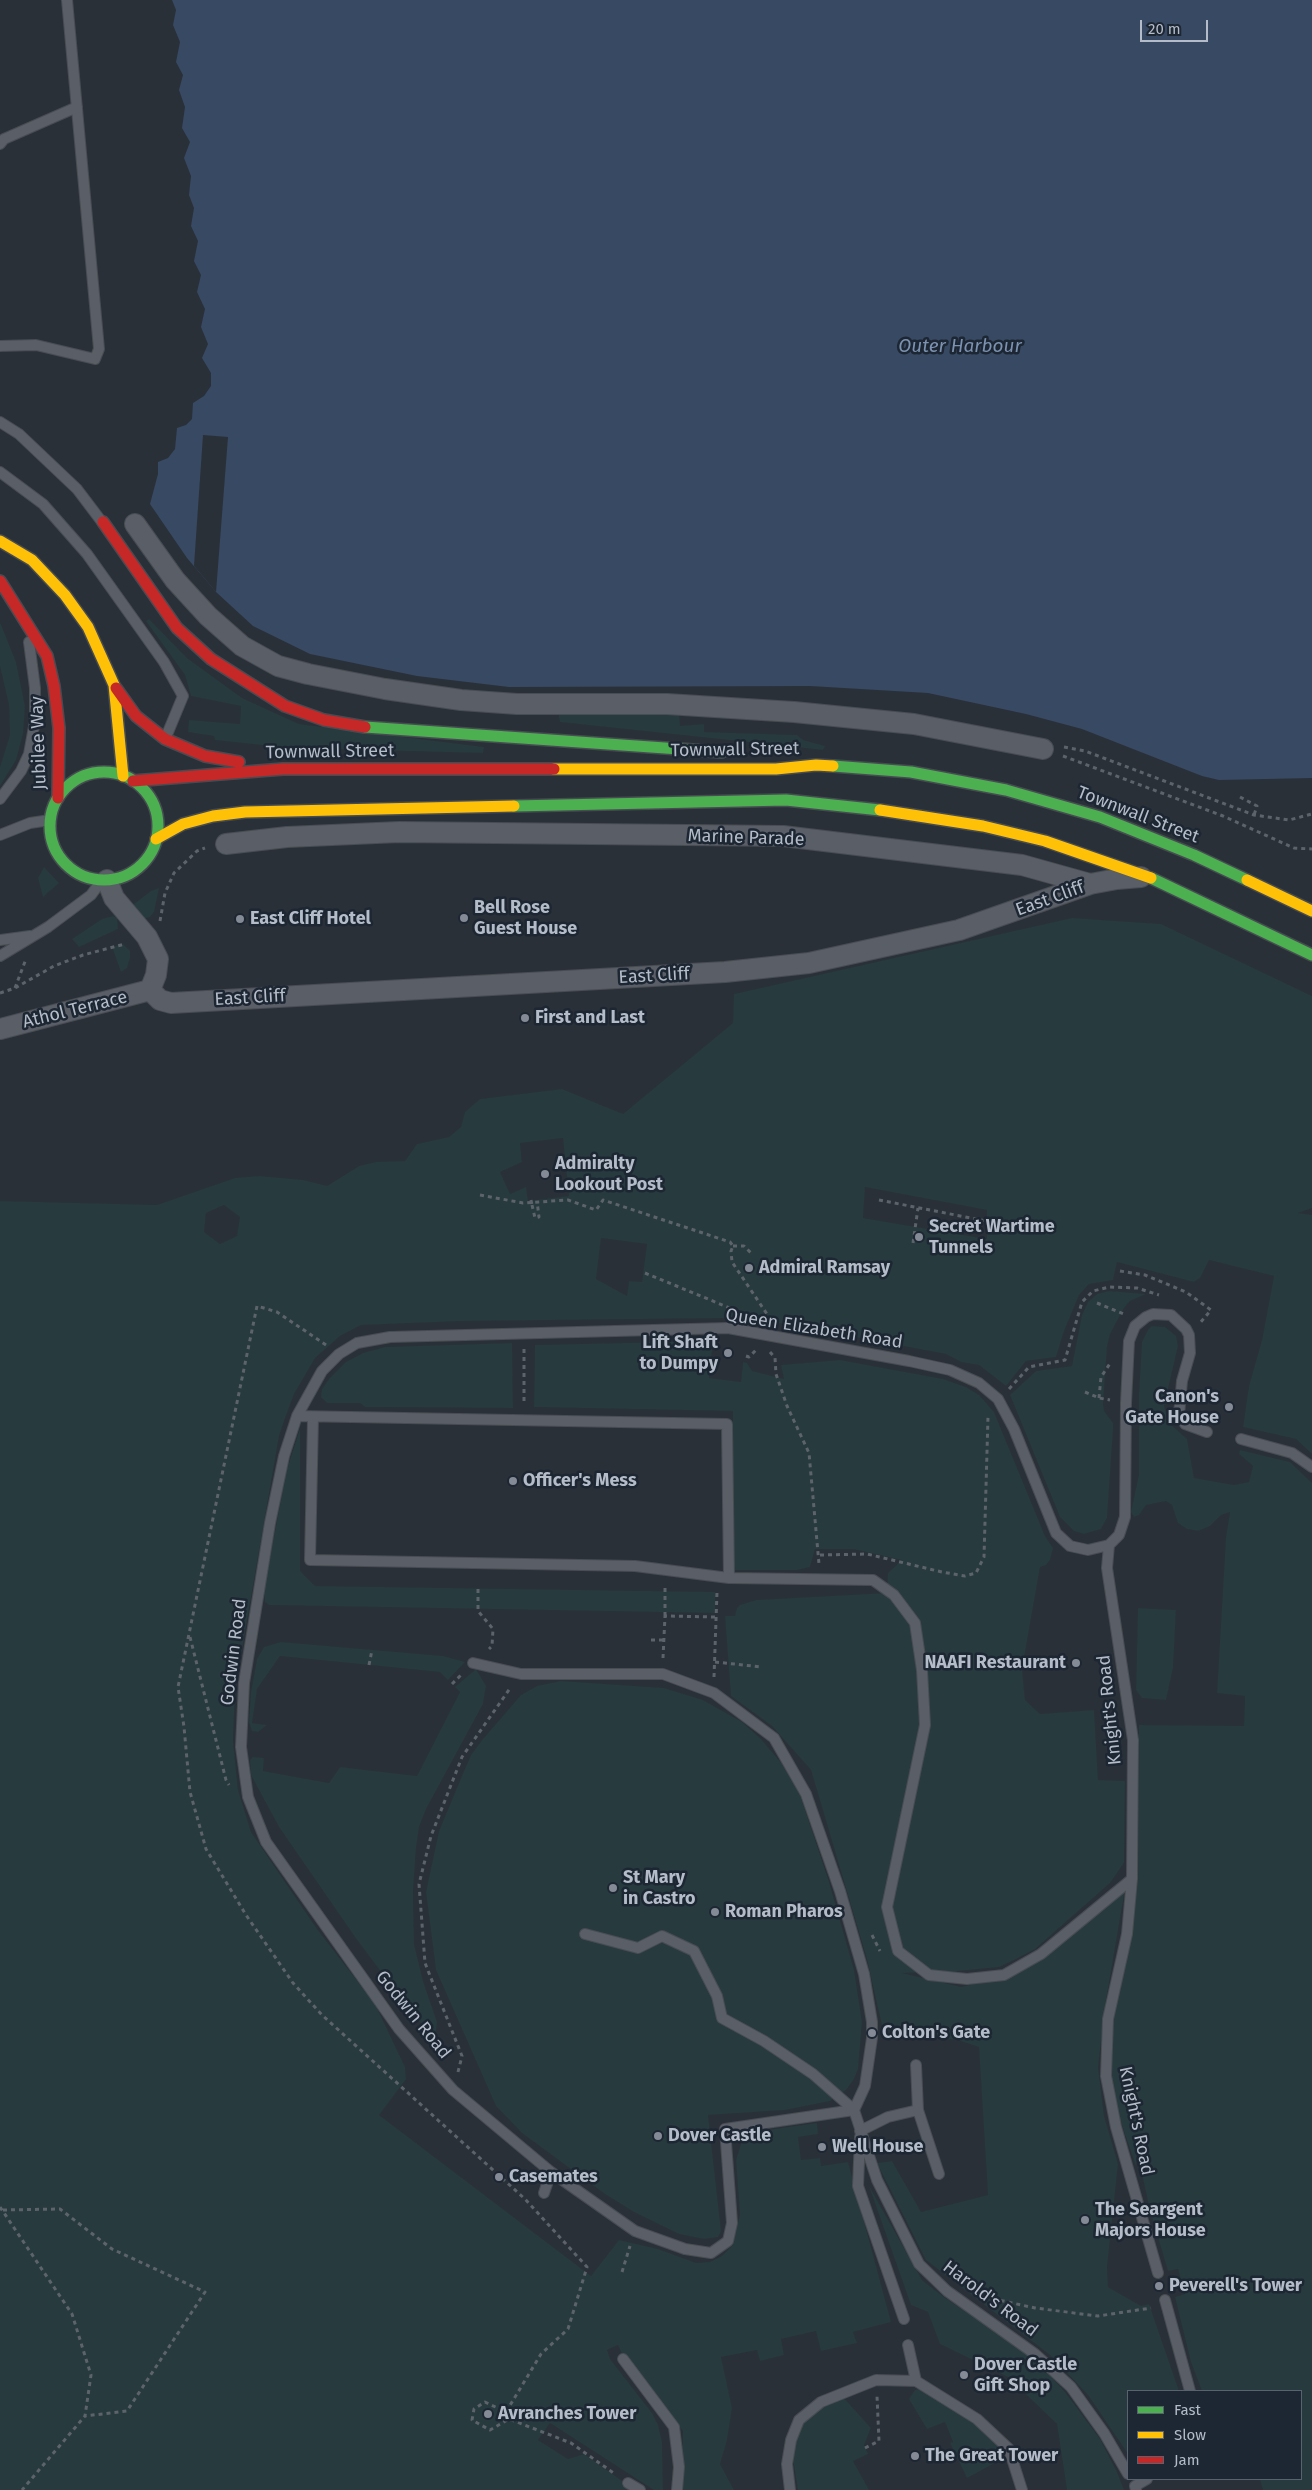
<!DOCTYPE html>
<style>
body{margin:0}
#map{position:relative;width:1312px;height:2490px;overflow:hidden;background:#2a3038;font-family:"Fira Sans",sans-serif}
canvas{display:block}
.legend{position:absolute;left:1127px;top:2390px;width:175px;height:90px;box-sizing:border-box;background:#1d2633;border:1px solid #59626f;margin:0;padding:6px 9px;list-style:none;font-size:15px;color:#b4bcc9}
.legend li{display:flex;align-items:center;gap:10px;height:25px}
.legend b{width:25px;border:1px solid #59626f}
.scale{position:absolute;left:1140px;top:20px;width:68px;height:22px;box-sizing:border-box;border:2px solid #b4bcc9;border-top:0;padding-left:6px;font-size:15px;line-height:18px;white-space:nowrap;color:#b4bcc9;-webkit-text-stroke:4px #1d2633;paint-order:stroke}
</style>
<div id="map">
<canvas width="1312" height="2490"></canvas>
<ul class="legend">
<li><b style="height:6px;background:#4caf50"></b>Fast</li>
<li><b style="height:6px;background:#ffc107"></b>Slow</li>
<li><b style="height:6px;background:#c62828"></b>Jam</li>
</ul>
<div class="scale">20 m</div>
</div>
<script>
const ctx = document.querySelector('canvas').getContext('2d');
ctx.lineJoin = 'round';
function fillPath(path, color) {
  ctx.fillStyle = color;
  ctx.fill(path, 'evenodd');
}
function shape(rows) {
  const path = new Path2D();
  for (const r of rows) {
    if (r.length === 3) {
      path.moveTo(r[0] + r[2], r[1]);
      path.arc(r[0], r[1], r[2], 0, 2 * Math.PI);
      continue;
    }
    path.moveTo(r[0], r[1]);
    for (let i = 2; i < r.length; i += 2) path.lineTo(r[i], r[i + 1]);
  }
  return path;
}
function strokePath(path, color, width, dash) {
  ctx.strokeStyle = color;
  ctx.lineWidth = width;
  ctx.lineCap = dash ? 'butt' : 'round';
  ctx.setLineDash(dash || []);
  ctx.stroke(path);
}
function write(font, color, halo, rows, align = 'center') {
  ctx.font = font + ' "Fira Sans",sans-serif';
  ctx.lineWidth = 5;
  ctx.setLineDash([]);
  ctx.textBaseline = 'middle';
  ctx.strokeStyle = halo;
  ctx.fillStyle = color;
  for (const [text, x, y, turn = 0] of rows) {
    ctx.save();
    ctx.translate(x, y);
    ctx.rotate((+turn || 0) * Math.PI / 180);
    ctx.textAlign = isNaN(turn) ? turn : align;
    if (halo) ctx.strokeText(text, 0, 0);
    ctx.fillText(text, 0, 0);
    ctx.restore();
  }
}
const green = shape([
 [149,619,187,658,242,698,299,724,484,747,483,753,290,748,215,740,214,736,188,732,189,720,240,724,241,706,191,696,185,675,146,621],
 [0,622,16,662,25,706,23,734,16,760,0,786,0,767,10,735,9,705,0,666],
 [679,710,680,726,704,724,704,732,797,735,803,740,825,746,823,750,560,722,558,712],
 [44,867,59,883,43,897,38,878],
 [159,888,154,912,150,917,142,919,130,907,151,891],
 [113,916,117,918,118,929,79,947,72,939,102,919],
 [1072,918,1161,924,1312,996,1312,1208,1298,1213,1312,1215,1312,1454,1296,1439,1243,1427,1249,1386,1262,1340,1274,1276,1209,1260,1200,1278,1194,1282,1117,1262,1113,1280,1089,1284,1079,1295,1064,1331,1056,1357,1026,1361,1006,1386,979,1365,961,1362,946,1354,786,1324,731,1318,463,1321,361,1325,340,1336,315,1358,294,1394,284,1421,279,1436,235,1689,233,1740,236,1771,238,1790,251,1832,317,1929,375,2004,405,2067,406,2079,379,2115,591,2276,619,2240,658,2249,696,2263,710,2262,722,2256,732,2246,740,2215,736,2160,741,2144,753,2132,817,2123,818,2134,798,2137,801,2160,820,2158,821,2166,848,2162,891,2322,853,2332,857,2343,821,2351,816,2331,781,2339,784,2355,760,2361,757,2350,721,2357,732,2408,727,2440,720,2464,734,2490,682,2490,683,2431,622,2354,618,2345,607,2350,610,2359,652,2413,658,2425,662,2442,663,2490,654,2490,550,2423,538,2440,568,2459,584,2454,635,2490,0,2490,0,1201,157,1205,235,1178,259,1176,303,1180,327,1186,359,1166,376,1162,405,1161,417,1144,449,1137,461,1127,465,1112,480,1099,562,1089,623,1114,733,1023,734,994],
 [563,1138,569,1196,528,1201,526,1187,510,1194,500,1172,522,1162,520,1143],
 [865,1187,987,1210,987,1239,863,1218],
 [224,1205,240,1217,237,1236,220,1244,204,1232,206,1213],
 [601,1238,647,1244,642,1282,629,1281,627,1296,596,1279],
 [123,944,130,951,130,958,127,968,121,972,112,947],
 [1109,1291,1146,1294,1130,1301,1124,1308,1110,1334,1107,1347,1103,1403,1104,1411,1113,1423,1113,1430,1107,1518,1101,1529,1084,1534,1074,1531,1060,1517,1010,1395,1036,1371,1072,1366,1082,1315,1088,1302,1097,1294],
 [1152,1326,1165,1327,1176,1336,1178,1346,1164,1406,1169,1423,1187,1439,1194,1478,1234,1485,1249,1482,1253,1466,1239,1454,1240,1450,1290,1462,1312,1483,1312,2490,1263,2490,1260,2479,1301,2479,1301,2391,1202,2391,1191,2362,1175,2297,1185,2294,1178,2269,1168,2271,1150,2210,1136,2147,1136,2166,1115,2105,1111,2078,1112,2019,1132,1932,1138,1880,1139,1725,1244,1726,1245,1696,1217,1693,1226,1537,1230,1512,1221,1515,1210,1526,1198,1531,1187,1529,1178,1523,1172,1505,1166,1501,1146,1505,1139,1515,1134,1517,1131,1512,1139,1474,1139,1394,1142,1342,1148,1330],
 [713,1341,709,1378,741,1382,743,1362,747,1363,752,1371,784,1379,781,1365,840,1360,943,1379,966,1387,979,1395,994,1412,1045,1536,1053,1548,1050,1560,1046,1565,1040,1567,1022,1669,1025,1700,1040,1714,1094,1710,1098,1780,1125,1781,1124,1863,1110,1883,1035,1949,1016,1959,999,1967,958,1971,902,1973,961,1987,982,1982,1004,1980,1041,1960,1125,1889,1106,2000,1098,2067,1104,2116,1118,2164,1107,2267,1108,2287,1141,2306,1149,2304,1178,2388,1178,2391,1128,2391,1128,2454,1088,2395,1050,2355,926,2260,877,2163,892,2161,921,2212,988,2195,979,2047,958,2040,883,2030,867,1959,811,1770,772,1726,731,1696,725,1616,735,1616,737,1608,740,1605,756,1600,887,1593,888,1573,902,1560,853,1549,815,1549,810,1567,797,1570,732,1570,733,1411,534,1407,535,1345],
 [512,1343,513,1408,365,1407,360,1403,327,1403,321,1397,322,1389,329,1379,346,1362,363,1353,385,1347],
 [300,1429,300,1571,315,1586,715,1592,715,1613,269,1605,265,1602,264,1589,287,1469],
 [1138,1608,1176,1610,1173,1668,1166,1700,1142,1698,1136,1690],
 [281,1642,443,1656,465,1662,448,1680,440,1672,280,1656,257,1689,252,1723,267,1725,258,1732,252,1731,249,1722,251,1692,257,1659,264,1647],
 [476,1669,486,1686,483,1704,426,1809,419,1827,416,1848,413,1891,414,1944,423,1981,437,2022,435,2038,415,2017,355,1937,279,1827,251,1775,250,1760,253,1757,264,1758,263,1771,329,1783,340,1767,417,1776,460,1692,455,1687],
 [561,1681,664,1688,703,1700,742,1722,761,1739,782,1764,800,1795,829,1882,854,1970,862,2022,858,2069,854,2079,846,2090,830,2101,785,2110,708,2115,721,2231,718,2237,704,2239,679,2234,634,2212,605,2194,522,2133,496,2106,436,1970,426,1892,439,1831,464,1771,471,1755,483,1739,521,1695,537,1686],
 [869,2186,922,2280,945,2298,1009,2339,1038,2362,1065,2392,1100,2439,1117,2472,1124,2490,1067,2490,1057,2424,1008,2377,940,2344,928,2312,911,2305],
 [921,2388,946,2403,990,2435,999,2445,1000,2453,993,2464,967,2478,950,2443,953,2442,945,2422,927,2429,909,2399,915,2390],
 [843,2397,871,2428,864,2445,868,2454,853,2461,869,2490,798,2490,792,2453,800,2426,824,2404]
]);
const water = shape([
 [172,0,1312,0,1312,778,1219,780,1202,776,1082,729,1026,714,928,693,810,686,509,687,417,676,310,654,253,626,216,592,187,558,150,504,158,474,158,462,168,458,175,449,177,428,186,425,192,419,193,403,204,396,211,386,211,373,202,358,208,344,201,327,205,309,197,292,201,275,194,261,198,241,191,226,194,208,189,195,191,176,184,158,190,142,182,128,185,107,179,90,183,75,176,62,180,42,173,25,176,10]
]);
const pier = shape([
 [203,435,228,437,216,592,194,566]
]);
const path = shape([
 [1064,747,1085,751,1254,815,1289,820,1312,814],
 [1063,756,1223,816,1294,848,1312,849],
 [1240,797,1257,806,1254,815],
 [160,921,165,893,174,873,197,851,205,848],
 [15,988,26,959],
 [0,993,15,988,54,966,83,955,125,944],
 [480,1195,523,1203,568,1200,596,1210,603,1200,730,1242,733,1246,731,1251,732,1262,771,1320],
 [879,1200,991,1222],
 [532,1205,535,1218,539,1217,537,1201],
 [913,1243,918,1208],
 [733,1246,744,1246,752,1254],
 [1120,1271,1145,1275,1186,1292,1211,1310,1200,1323],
 [645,1273,737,1311],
 [1097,1303,1124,1314],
 [326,1345,277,1312,257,1306,178,1687,184,1727,190,1792,206,1849,246,1915,293,1983,322,2015,525,2199,587,2267,568,2329,541,2354,506,2412,485,2402,474,2409,472,2420,490,2430,509,2419,571,2443,615,2474],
 [524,1349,524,1405],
 [770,1352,775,1358,776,1374,787,1406,809,1453,819,1564],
 [746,1356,749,1357,756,1350],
 [1009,1389,1029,1367,1065,1360,1082,1302,1093,1291,1109,1287,1137,1288,1159,1295],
 [1085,1392,1099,1398,1110,1400],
 [1099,1398,1101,1377,1111,1362],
 [820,1555,867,1554,942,1572,965,1576,976,1573,984,1557,988,1417],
 [478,1589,478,1611,493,1629,492,1646,489,1649],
 [665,1616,665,1584],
 [190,1637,226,1780,229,1785],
 [651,1640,664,1640],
 [663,1658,665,1616,715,1617],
 [715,1662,762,1667],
 [369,1665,372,1650],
 [714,1677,717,1592],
 [452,1684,462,1674],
 [872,1935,880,1951],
 [458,2072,462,2056,425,1963,419,1884,431,1836,462,1757,511,1687],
 [0,2207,72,2314,91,2375,85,2416,22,2490],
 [3,2210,60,2209,112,2249,205,2292,127,2411,85,2416],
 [622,2272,630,2246],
 [985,2297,1035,2308,1098,2316,1151,2308],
 [865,2448,879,2441,877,2396]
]);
const lane = shape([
 [0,144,4,139,77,107],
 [0,346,36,345,95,359,99,349,67,0],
 [0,422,19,434,77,489,102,522],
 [0,472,43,504,87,554,164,662,183,696,166,737],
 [0,799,21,771,29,754,35,721,35,688,29,642],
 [0,835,30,823,50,820],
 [0,940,30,936],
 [0,956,48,927,91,895,102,880],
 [297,1416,322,1371,339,1354,357,1343,390,1337,728,1328,909,1361,950,1370,979,1383,998,1399,1014,1429,1056,1533,1070,1546,1088,1550,1109,1545],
 [313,1418,310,1560,635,1566,729,1578,873,1580,894,1595,915,1623,922,1670,925,1725,887,1907,898,1951,929,1975,967,1979,1004,1975,1041,1954,1132,1879],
 [1241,1439,1292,1453,1312,1467],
 [729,1578,727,1424,297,1416,284,1456,270,1523,244,1683,241,1747,248,1797,266,1842,399,2029,453,2090,551,2172,635,2231,685,2249,711,2253,728,2241,732,2223,725,2129,854,2110,877,2180,919,2264,947,2291,1035,2354,1071,2387,1104,2433,1128,2474],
 [473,1663,521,1674,663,1674,714,1693,774,1738,806,1794,840,1891,864,1974,872,2022,872,2038,865,2086,854,2110,813,2074,764,2041,722,2018,717,1996,694,1951,662,1936,638,1948,585,1934],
 [916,2065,918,2110],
 [860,2131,888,2117,918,2110,939,2174],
 [860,2137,858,2186,904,2319],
 [544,2193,551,2172],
 [1158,2273,1116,2127,1106,2076,1108,2019,1127,1934,1132,1879,1133,1740,1107,1568,1109,1545,1119,1535,1125,1517,1126,1403,1129,1341,1135,1326,1146,1317,1153,1314,1171,1315,1186,1329,1189,1335,1190,1353,1182,1381,1179,1415,1185,1424,1207,1432],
 [1165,2300,1190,2391],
 [908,2345,916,2381],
 [623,2359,674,2427,679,2467,677,2490],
 [628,2483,640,2490],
 [790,2490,787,2464,791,2440,799,2420,821,2402,876,2380,916,2381,977,2419,1009,2449,1022,2490],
 [1136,2490,1135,2486,1147,2479]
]);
const street = shape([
 [135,524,175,580,208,616,242,646,278,666,308,674,385,689,461,700,517,704,667,704,794,712,914,724,1043,749],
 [226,844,287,837,399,832,783,836,1022,865,1090,884],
 [107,880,114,898,147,937,158,959,156,975,150,990],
 [150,990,160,1000,171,1003,725,972,809,963,959,930,1090,884,1117,879,1141,877],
 [0,1029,150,990]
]);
const fast = shape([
 [365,727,722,752],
 [833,766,911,772,1006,790,1100,817,1194,855,1247,880],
 [104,826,54],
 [514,806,786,800,880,810],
 [1151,878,1312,955]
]);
const slow = shape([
 [0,541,32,560,65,595,88,627,114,685,123,776],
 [554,769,776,769,816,765,833,766],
 [880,810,983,826,1045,841,1151,878],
 [156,839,183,824,213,816,245,812,514,806],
 [1247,880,1312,911]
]);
const jam = shape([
 [103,522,177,628,211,659,285,706,324,720,365,727],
 [0,581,47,656,54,686,59,728,58,798],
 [116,688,136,716,165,739,205,756,239,762],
 [133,781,283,769,554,769]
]);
const pathBridge = shape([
 [531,1200,532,1205]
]);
const markers = [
 [464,918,5,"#848b96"],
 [240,919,5,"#848b96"],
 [525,1018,5,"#848b96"],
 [545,1174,5,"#848b96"],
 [919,1237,5,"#848b96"],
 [749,1268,5,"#848b96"],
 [728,1353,5,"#848b96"],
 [1229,1407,5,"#848b96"],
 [513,1481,5,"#848b96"],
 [1076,1663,5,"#848b96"],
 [613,1888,5,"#848b96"],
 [715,1912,5,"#848b96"],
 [872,2033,5,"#848b96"],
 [658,2136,5,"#848b96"],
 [822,2147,5,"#848b96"],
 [499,2177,5,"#848b96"],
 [1085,2220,5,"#848b96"],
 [1159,2286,5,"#848b96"],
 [964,2375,5,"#848b96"],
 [488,2414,5,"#848b96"],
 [915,2456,5,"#848b96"]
];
const streetNames = [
 ["Jubilee Way",39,743,-92],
 ["Townwall Street",735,750,-1],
 ["Townwall Street",330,752,-1],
 ["Townwall Street",1138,815,21],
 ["Marine Parade",746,838,2],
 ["East Cliff",1050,899,-20],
 ["East Cliff",654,976,-3],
 ["East Cliff",250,998,-3],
 ["Athol Terrace",75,1010,-14],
 ["Queen Elizabeth Road",814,1329,9],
 ["Godwin Road",234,1652,-83],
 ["Knight's Road",1110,1710,-96],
 ["Godwin Road",413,2015,51],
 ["Knight's Road",1136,2121,78],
 ["Harold's Road",990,2299,37]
];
const poiNames = [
 ["Bell Rose",474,908],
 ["Guest House",474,929],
 ["East Cliff Hotel",250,919],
 ["First and Last",535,1018],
 ["Admiralty",555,1164],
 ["Lookout Post",555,1185],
 ["Secret Wartime",929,1227],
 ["Tunnels",929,1248],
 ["Admiral Ramsay",759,1268],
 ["Lift Shaft",718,1343,"right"],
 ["to Dumpy",718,1364,"right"],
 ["Canon's",1219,1397,"right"],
 ["Gate House",1219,1418,"right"],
 ["Officer's Mess",523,1481],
 ["NAAFI Restaurant",1066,1663,"right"],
 ["St Mary",623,1878],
 ["in Castro",623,1899],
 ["Roman Pharos",725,1912],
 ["Colton's Gate",882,2033],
 ["Dover Castle",668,2136],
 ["Well House",832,2147],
 ["Casemates",509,2177],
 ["The Seargent",1095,2210],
 ["Majors House",1095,2231],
 ["Peverell's Tower",1169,2286],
 ["Dover Castle",974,2365],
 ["Gift Shop",974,2386],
 ["Avranches Tower",498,2414],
 ["The Great Tower",925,2456]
];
const waterNames = [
 ["Outer Harbour",960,347]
];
fillPath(green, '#273a3e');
fillPath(water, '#384963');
fillPath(pier, '#2a3038');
strokePath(lane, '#484c53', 12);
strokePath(street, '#484c53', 22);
strokePath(fast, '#474c53', 14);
strokePath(slow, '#474c53', 14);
strokePath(jam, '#474c53', 14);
strokePath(path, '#5d636a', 3, [4, 4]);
strokePath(lane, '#5a5e66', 10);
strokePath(street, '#5a5e66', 20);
strokePath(fast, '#4caf50', 11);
strokePath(slow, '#ffc107', 11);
strokePath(jam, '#c62828', 11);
strokePath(pathBridge, '#5d636a', 3, [4, 4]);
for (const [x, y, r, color] of markers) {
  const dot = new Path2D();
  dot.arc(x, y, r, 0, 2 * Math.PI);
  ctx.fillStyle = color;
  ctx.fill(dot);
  strokePath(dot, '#1d2633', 2);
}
write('18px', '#b4bcc9', '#1d2633', streetNames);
write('bold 18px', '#b4bcc9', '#1d2633', poiNames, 'left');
write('italic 19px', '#7c92b1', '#1d2633', waterNames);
</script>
